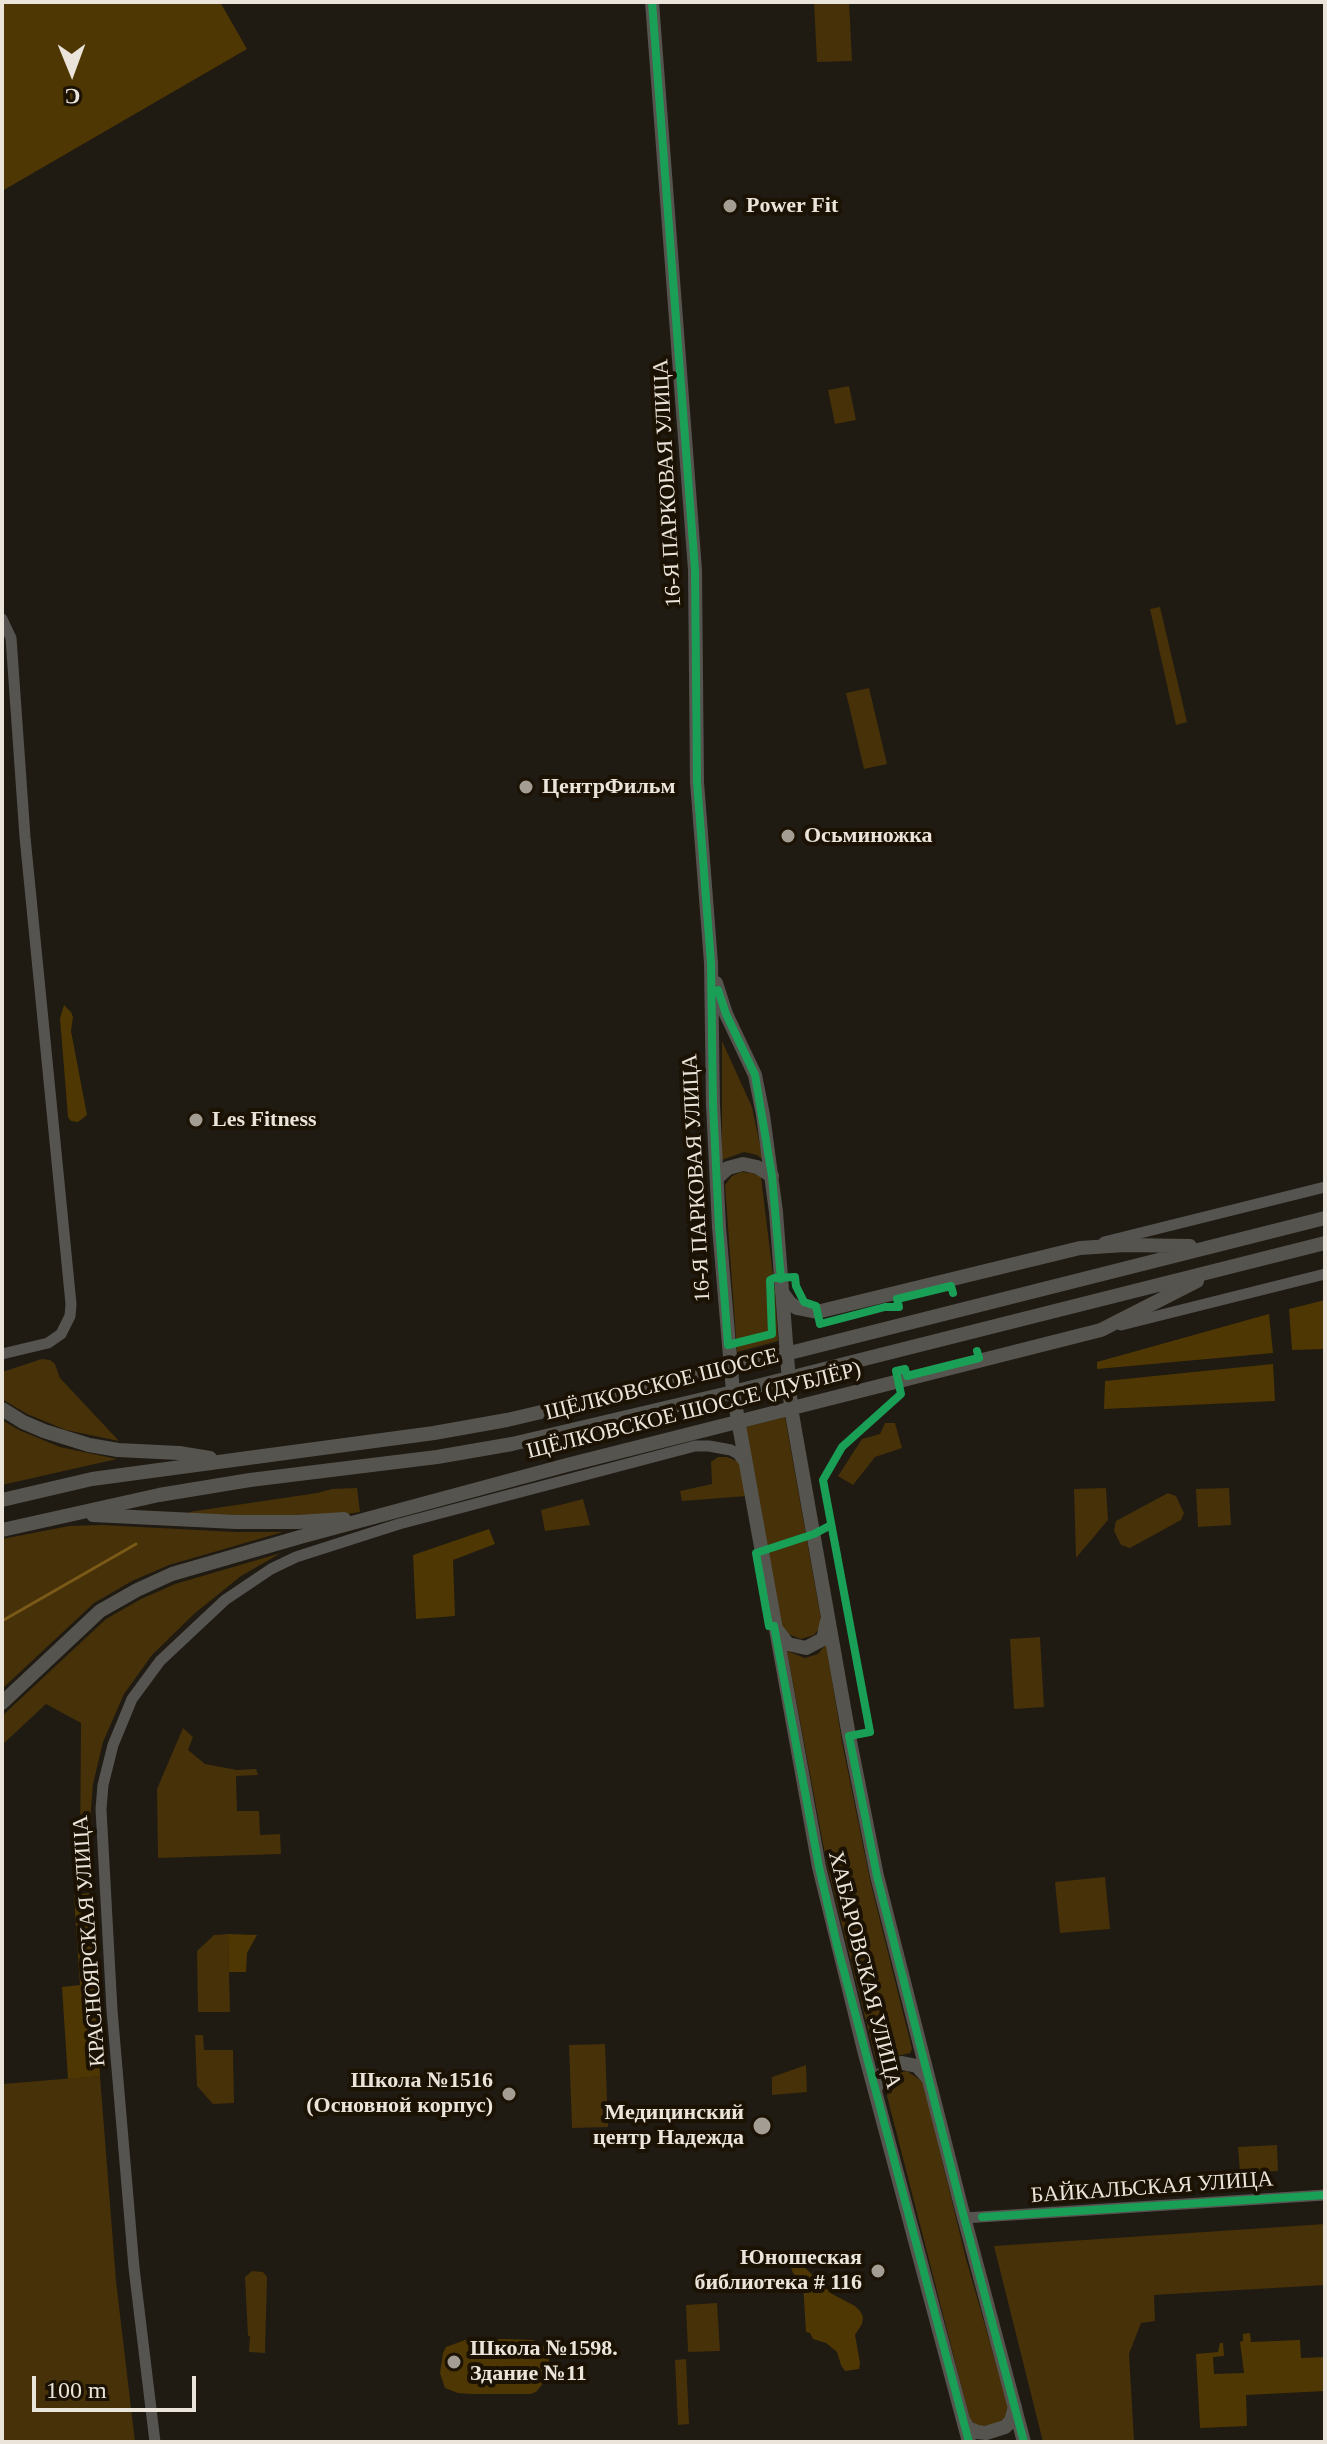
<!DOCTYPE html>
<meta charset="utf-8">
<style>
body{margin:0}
#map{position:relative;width:1327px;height:2444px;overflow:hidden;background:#1f1a12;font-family:Georgia,serif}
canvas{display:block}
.frame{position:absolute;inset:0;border:4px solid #eae4da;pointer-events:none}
.north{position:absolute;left:32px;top:32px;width:80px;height:80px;-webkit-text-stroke:6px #1b1204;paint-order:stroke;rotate:179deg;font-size:22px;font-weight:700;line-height:32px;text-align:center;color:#eae4da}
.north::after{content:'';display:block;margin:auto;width:28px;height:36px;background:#eae4da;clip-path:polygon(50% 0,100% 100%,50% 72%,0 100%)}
.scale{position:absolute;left:32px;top:2376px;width:164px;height:36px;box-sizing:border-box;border:4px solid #eae4da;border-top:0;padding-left:10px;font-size:24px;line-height:28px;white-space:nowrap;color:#eae4da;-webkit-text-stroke:6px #1b1204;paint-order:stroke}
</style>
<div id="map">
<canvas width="1327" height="2444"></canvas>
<div class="frame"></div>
<div class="north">С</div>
<div class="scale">100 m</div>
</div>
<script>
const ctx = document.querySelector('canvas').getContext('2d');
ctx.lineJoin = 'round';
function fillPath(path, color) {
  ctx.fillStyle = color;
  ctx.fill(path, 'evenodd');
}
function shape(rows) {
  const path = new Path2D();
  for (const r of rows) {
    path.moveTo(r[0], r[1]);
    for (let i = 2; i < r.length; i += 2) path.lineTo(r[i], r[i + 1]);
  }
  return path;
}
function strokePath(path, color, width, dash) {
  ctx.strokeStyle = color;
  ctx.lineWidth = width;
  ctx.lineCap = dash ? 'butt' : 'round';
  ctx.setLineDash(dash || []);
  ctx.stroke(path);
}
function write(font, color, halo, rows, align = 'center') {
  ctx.font = font + ' Georgia,serif';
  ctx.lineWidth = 8;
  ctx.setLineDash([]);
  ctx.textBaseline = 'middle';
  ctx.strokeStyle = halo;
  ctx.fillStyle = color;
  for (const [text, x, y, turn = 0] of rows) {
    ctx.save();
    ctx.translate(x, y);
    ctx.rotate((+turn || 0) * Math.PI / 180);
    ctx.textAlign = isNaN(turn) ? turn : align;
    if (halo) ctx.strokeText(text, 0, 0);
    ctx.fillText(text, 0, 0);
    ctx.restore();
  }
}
const green = shape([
 [814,2,849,2,852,61,817,62],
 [849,386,856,420,835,424,828,390],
 [1160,607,1187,722,1176,725,1150,609],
 [869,688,887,764,864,769,846,693],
 [722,1041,752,1107,763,1160,757,1155,744,1152,722,1160],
 [741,1172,752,1173,761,1177,775,1292,778,1341,737,1352,725,1185,732,1176],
 [42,1359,50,1360,55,1364,60,1378,119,1441,66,1430,27,1414,2,1399,2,1372],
 [785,1417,822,1625,814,1635,801,1639,783,1632,746,1427],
 [2,1420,19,1430,60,1447,117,1459,2,1485],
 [885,1423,895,1423,902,1448,875,1457,853,1485,838,1476,862,1439,880,1434],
 [718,1457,727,1457,737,1461,744,1471,747,1496,682,1501,680,1491,712,1484,711,1462],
 [357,1488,360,1512,329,1517,190,1515,189,1512,317,1493,332,1489],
 [1106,1488,1108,1520,1076,1558,1074,1489],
 [1229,1488,1231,1525,1198,1527,1196,1489],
 [1168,1493,1176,1496,1184,1513,1181,1520,1130,1548,1121,1545,1114,1531,1116,1521],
 [583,1499,590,1525,545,1531,541,1510],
 [102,1525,236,1532,283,1532,169,1565,132,1581,94,1603,2,1689,2,1539,69,1526],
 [281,1553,241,1576,194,1614,152,1655,124,1694,103,1742,93,1784,91,1809,93,1876,83,1873,80,1854,81,1723,46,1704,2,1745,2,1716,106,1619,141,1599,175,1584],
 [1040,1637,1044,1707,1014,1709,1010,1639],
 [826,1644,842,1742,870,1880,912,2049,910,2053,876,2061,827,1865,787,1651,805,1658,818,1654],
 [183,1728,193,1737,188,1750,205,1764,237,1770,256,1769,258,1775,236,1776,237,1811,259,1811,260,1835,280,1834,281,1854,158,1858,157,1789],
 [1105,1877,1110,1929,1060,1933,1055,1882],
 [228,1934,230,2012,198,2012,197,1951,214,1935],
 [195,2035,203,2035,204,2050,233,2050,234,2103,213,2104,197,2086],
 [605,2044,608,2127,572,2128,569,2045],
 [806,2065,807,2092,772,2095,772,2077],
 [907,2071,923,2082,966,2259,1009,2409,1005,2418,995,2425,978,2426,970,2420,887,2096,888,2084,891,2079,898,2073],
 [100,2076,116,2281,135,2442,2,2442,2,2084],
 [1277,2145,1278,2171,1240,2173,1238,2147],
 [1325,2224,1325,2285,1154,2295,1155,2321,1141,2323,1129,2354,1134,2440,1043,2442,994,2246],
 [252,2271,263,2272,267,2277,265,2353,249,2352,250,2336,248,2336,245,2277],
 [717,2303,720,2351,688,2352,686,2305],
 [686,2359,689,2424,678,2425,675,2360]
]);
const forest = shape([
 [2,2,220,2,247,49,2,191],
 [64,1005,71,1012,73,1017,71,1031,87,1115,78,1122,71,1121,68,1117,60,1018],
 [1325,1300,1325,1349,1292,1350,1289,1309],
 [1269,1314,1273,1353,1097,1369,1097,1362],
 [1273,1364,1275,1401,1104,1409,1105,1381],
 [489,1529,495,1544,453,1560,455,1616,416,1619,413,1555],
 [89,1893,100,2076,68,2079,62,1987,80,1985,74,1895],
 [228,1934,257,1935,247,1953,246,1972,229,1972],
 [794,2257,832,2294,855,2306,860,2311,863,2317,862,2324,855,2335,860,2363,859,2369,845,2371,841,2365,837,2352,826,2343,813,2339,810,2333,806,2332,803,2283,793,2273,788,2260],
 [1250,2333,1251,2342,1300,2340,1301,2358,1325,2357,1325,2391,1246,2395,1247,2426,1200,2428,1196,2354,1218,2352,1220,2343,1223,2343,1224,2356,1213,2357,1214,2374,1244,2373,1240,2342,1243,2341,1243,2334],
 [505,2339,533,2340,541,2344,547,2350,551,2370,549,2376,536,2392,530,2394,472,2394,458,2393,445,2388,440,2373,443,2353,446,2347,465,2340]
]);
const stream = shape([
 [2,1621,136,1544]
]);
const minor = shape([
 [2,619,11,638,25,837,71,1304,70,1316,61,1334,48,1343,2,1354],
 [1104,1242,1325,1187],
 [1121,1325,1325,1274],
 [964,2218,1325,2195],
 [155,2442,134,2268,112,2010,101,1809,103,1785,113,1745,132,1699,160,1661,225,1600,271,1569,296,1557,399,1524,695,1446,709,1446,731,1450,738,1454,744,1462]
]);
const major = shape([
 [652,2,695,570,697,782,711,963,713,1105,719,1227,733,1392,819,1867,864,2050,969,2442],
 [716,983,726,1014,755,1075,763,1115,776,1212,791,1408,849,1736,877,1876,961,2206,1024,2442],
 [718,1177,728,1168,743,1164,757,1167,772,1176],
 [782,1292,790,1303,797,1308,817,1312,1080,1248,1125,1245,1190,1246],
 [2,1409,23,1422,44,1431,89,1445,118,1450,179,1453,210,1458],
 [2,1500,92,1479,434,1433,507,1420,730,1368,1325,1218],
 [93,1515,236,1522,298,1522,344,1519],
 [2,1530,159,1495,250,1480,437,1457,512,1444,733,1392,1325,1243],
 [777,1630,788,1644,806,1648,823,1639,827,1621],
 [2,1703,100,1611,137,1590,172,1574,300,1537,567,1465,1101,1330,1197,1281],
 [875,2090,881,2075,889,2067,902,2063,917,2066,927,2077],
 [963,2420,968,2428,977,2432,986,2433,1005,2427,1011,2421,1015,2407]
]);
const cycleway = shape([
 [652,2,695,570,697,782,711,963,713,1105,719,1227,728,1345,772,1334,770,1280,774,1278,795,1277,796,1286,804,1302,816,1306,820,1324,885,1307,899,1307,897,1299,951,1286,953,1293],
 [718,990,726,1014,755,1075,772,1176,781,1279],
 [977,1351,979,1358,907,1376,905,1369,896,1371,901,1394,842,1447,823,1480,870,1732,849,1736,877,1876,961,2206,1024,2442],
 [769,1626,756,1553,814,1534,831,1525],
 [774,1626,819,1867,837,1945,969,2442],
 [982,2217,1325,2195]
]);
const markers = [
 [730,206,8,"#a39d94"],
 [526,787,8,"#a39d94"],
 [788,836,8,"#a39d94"],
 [196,1120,8,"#a39d94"],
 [509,2094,8,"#a39d94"],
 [762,2126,10,"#a39d94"],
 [878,2271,8,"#a39d94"],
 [454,2362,8,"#a39d94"]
];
const poiNames = [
 ["Power Fit",746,206],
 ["ЦентрФильм",542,787],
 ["Осьминожка",804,836],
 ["Les Fitness",212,1120],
 ["Школа №1516",493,2081,"right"],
 ["(Основной корпус)",493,2106,"right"],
 ["Медицинский",744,2113,"right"],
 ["центр Надежда",744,2138,"right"],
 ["Юношеская",862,2258,"right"],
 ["библиотека # 116",862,2283,"right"],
 ["Школа №1598.",470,2349],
 ["Здание №11",470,2374]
];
const streetNames = [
 ["16-Я ПАРКОВАЯ УЛИЦА",668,483,-93],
 ["16-Я ПАРКОВАЯ УЛИЦА",697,1178,-93],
 ["ЩЁЛКОВСКОЕ ШОССЕ",662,1385,-14],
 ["ЩЁЛКОВСКОЕ ШОССЕ (ДУБЛЁР)",694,1411,-14],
 ["КРАСНОЯРСКАЯ УЛИЦА",90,1941,-94],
 ["ХАБАРОВСКАЯ УЛИЦА",864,1970,76],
 ["БАЙКАЛЬСКАЯ УЛИЦА",1152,2188,-4]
];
fillPath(green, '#463109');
fillPath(forest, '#4f3703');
strokePath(stream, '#7b5917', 3);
strokePath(minor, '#565450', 11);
strokePath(major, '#56544e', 14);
strokePath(cycleway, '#1a9f57', 8);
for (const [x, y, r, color] of markers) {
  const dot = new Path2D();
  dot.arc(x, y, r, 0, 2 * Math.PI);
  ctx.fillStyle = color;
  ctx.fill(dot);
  strokePath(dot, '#1b1204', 3);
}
write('bold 22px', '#eae4da', '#1b1204', poiNames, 'left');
write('22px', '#eae4da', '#1b1204', streetNames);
</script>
